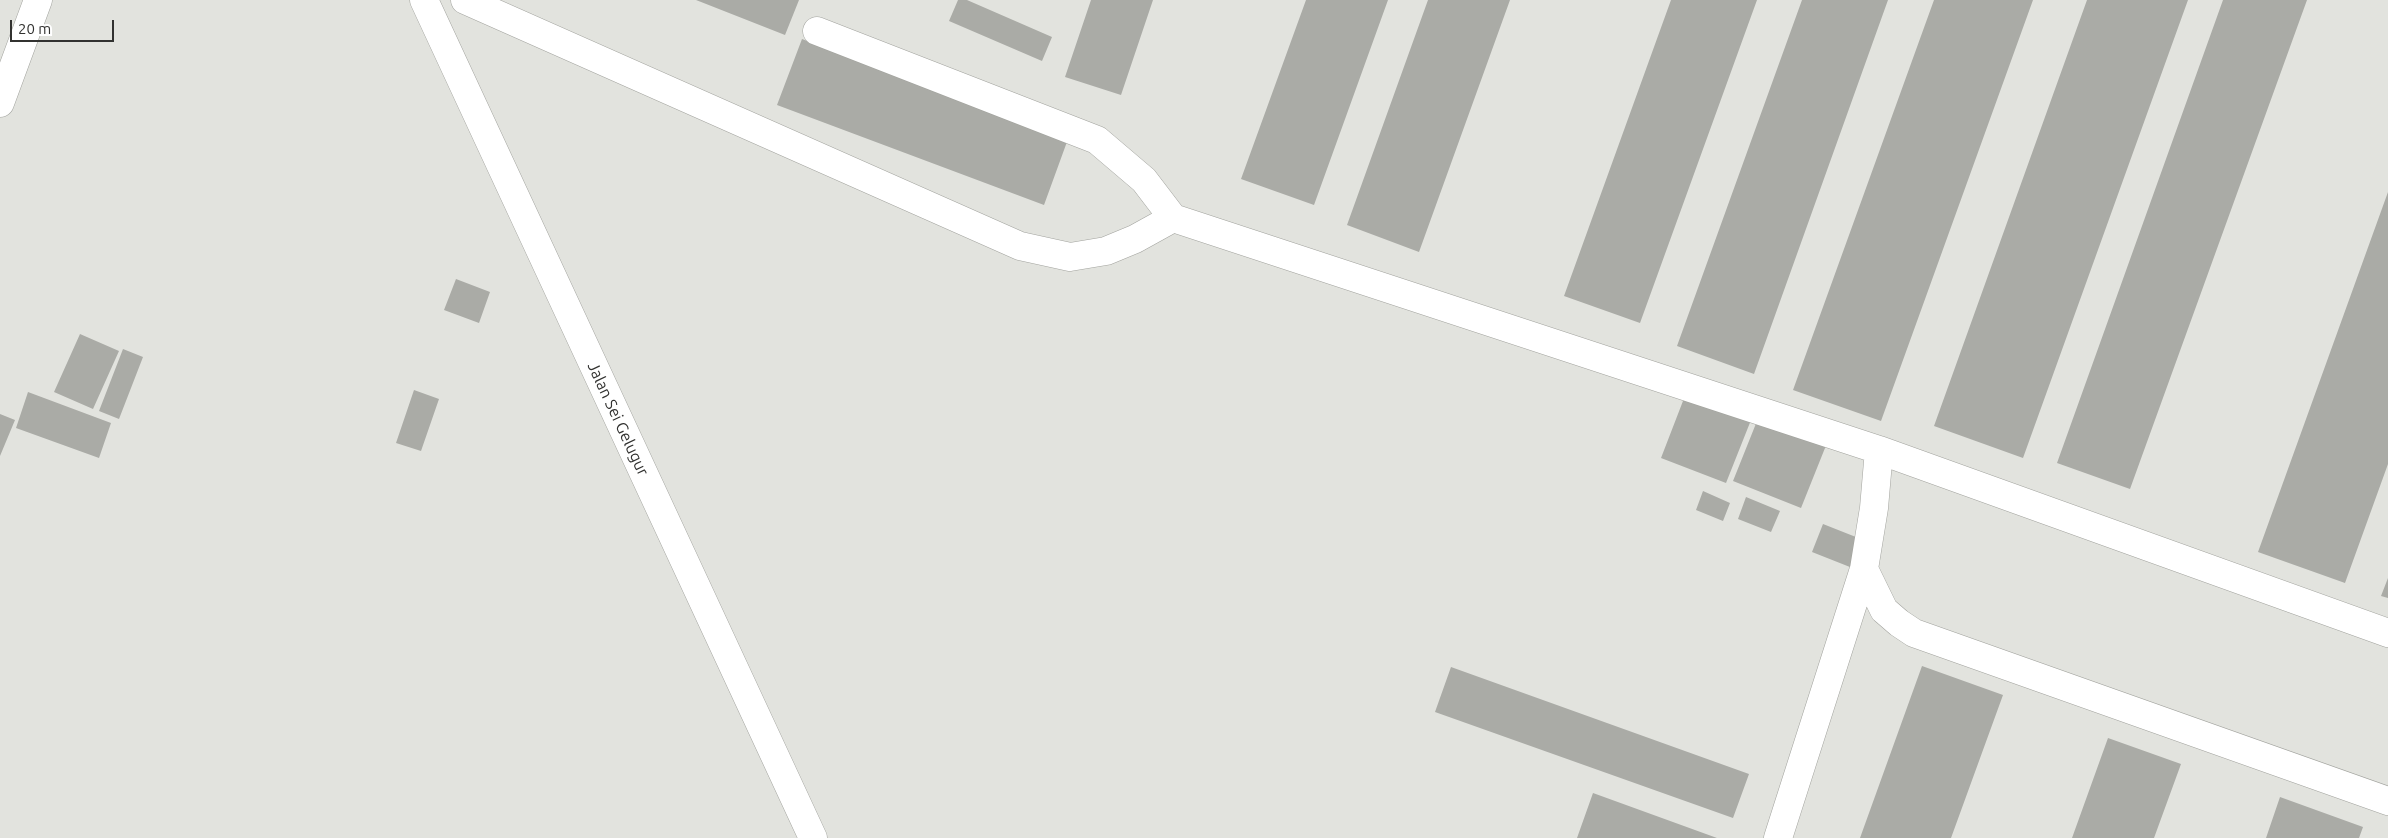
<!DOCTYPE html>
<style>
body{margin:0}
#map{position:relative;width:2388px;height:838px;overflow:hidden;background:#e2e3de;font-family:Ubuntu,sans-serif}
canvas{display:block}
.scale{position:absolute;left:10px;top:20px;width:104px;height:22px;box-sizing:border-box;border:2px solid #323230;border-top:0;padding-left:6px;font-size:15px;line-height:18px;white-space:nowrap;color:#323230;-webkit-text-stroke:4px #fff;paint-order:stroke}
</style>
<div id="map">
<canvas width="2388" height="838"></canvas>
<div class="scale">20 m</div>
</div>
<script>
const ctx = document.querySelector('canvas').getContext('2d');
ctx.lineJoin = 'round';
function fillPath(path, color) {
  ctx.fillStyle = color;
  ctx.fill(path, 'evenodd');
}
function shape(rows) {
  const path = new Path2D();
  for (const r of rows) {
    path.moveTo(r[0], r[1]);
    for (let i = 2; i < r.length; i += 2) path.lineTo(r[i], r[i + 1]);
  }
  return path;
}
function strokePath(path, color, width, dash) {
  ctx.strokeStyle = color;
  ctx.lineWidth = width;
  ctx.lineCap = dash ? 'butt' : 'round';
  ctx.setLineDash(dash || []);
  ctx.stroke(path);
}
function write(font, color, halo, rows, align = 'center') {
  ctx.font = font + ' Ubuntu,sans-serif';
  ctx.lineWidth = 5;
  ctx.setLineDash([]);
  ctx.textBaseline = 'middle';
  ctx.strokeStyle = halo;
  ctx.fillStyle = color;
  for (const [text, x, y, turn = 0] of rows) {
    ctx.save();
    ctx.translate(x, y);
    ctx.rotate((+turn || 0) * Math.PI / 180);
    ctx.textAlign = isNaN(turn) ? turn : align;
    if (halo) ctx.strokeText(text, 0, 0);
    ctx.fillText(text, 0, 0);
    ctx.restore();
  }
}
const building = shape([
 [696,0,799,0,785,35],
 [958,0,967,0,1052,37,1042,61,949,21],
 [1091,0,1153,0,1121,95,1065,77],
 [1306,0,1388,0,1314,205,1241,179],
 [1428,0,1510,0,1419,252,1347,225],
 [1671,0,1757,0,1640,323,1564,296],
 [1802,0,1888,0,1754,374,1677,346],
 [1934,0,2033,0,1881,421,1793,390],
 [2087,0,2188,0,2023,458,1934,426],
 [2223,0,2307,0,2130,489,2057,463],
 [802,39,1068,139,1044,205,777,105],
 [2388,192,2388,464,2345,583,2258,552],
 [456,279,490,292,479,323,444,310],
 [80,334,119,351,93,409,54,392],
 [123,349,143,357,119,419,99,411],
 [1688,388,1753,415,1726,483,1661,458],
 [414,390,439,399,421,451,396,443],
 [28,392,111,423,99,458,16,428],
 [0,414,15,420,0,456],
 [1759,416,1827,443,1801,508,1733,481],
 [1703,491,1730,503,1723,521,1696,510],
 [1746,497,1780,511,1771,532,1738,519],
 [1823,524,1866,541,1855,569,1812,552],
 [2388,578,2388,598,2381,596],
 [1922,666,2003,695,1951,838,1860,838],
 [1451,667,1749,774,1733,818,1435,712],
 [2108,738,2181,764,2154,838,2072,838],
 [1593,793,1717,838,1577,838],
 [2280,797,2363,827,2359,838,2266,838]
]);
const minor = shape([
 [465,0,1020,246,1070,257,1106,251,1135,239,1173,218,1879,450,2388,633],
 [817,31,1097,140,1144,180,1173,218],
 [0,103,38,0],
 [1864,569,1884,610,1899,623,1914,633,2388,801],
 [1778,838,1864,569,1874,508,1879,450]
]);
const major = shape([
 [424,0,813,838]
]);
const streetNames = [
 ["Jalan Sei Gelugur",618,419,65]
];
fillPath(building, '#aaaba6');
strokePath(minor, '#a2a39e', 29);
strokePath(major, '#a2a39e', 29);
strokePath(minor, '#fff', 28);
strokePath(major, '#fff', 28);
write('16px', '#323230', '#fff', streetNames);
</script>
